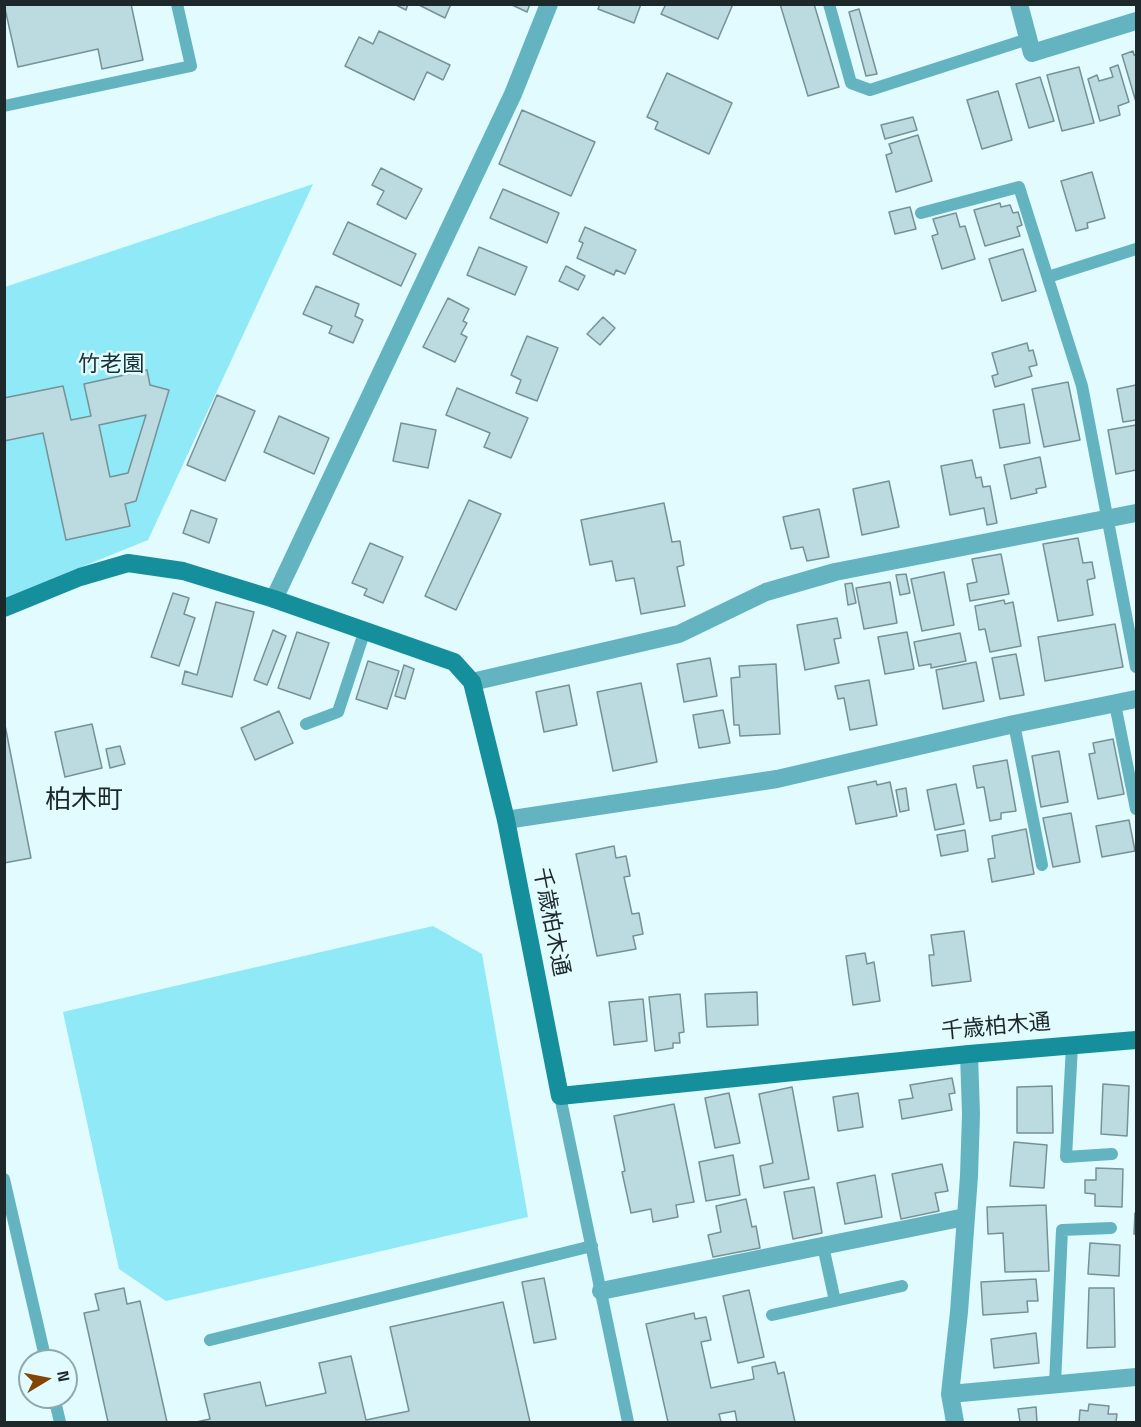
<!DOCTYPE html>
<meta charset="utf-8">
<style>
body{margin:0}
#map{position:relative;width:1141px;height:1427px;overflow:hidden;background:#e1fbff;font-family:"Titillium Web",sans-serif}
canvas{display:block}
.frame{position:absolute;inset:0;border:6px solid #1c282a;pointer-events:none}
.north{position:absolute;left:18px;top:1349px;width:60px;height:60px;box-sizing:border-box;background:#e1fbff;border:2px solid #92a7aa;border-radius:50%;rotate:80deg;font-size:16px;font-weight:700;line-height:24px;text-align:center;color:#1c282a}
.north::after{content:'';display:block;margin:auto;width:21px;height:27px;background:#834504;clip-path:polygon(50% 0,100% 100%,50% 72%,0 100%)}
</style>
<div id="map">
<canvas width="1141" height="1427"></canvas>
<div class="frame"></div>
<div class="north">N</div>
</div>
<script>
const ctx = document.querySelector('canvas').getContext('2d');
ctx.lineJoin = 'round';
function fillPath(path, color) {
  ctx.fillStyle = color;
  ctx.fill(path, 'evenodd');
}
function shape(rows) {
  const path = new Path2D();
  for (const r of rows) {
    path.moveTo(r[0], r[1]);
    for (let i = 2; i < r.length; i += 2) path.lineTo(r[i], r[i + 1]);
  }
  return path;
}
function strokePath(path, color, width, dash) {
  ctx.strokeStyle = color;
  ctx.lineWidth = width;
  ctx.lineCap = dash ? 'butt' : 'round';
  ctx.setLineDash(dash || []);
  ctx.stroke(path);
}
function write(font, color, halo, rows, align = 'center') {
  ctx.font = font + ' "Titillium Web","Noto Sans JP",sans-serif';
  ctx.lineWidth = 5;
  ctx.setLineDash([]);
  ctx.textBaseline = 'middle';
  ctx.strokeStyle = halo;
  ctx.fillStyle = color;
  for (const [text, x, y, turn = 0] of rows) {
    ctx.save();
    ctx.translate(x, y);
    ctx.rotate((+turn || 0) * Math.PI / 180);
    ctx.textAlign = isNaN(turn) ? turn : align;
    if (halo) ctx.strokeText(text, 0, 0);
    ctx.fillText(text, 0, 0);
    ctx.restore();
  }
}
const green = shape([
 [313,184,148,540,5,598,5,287],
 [433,926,482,954,528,1217,166,1301,119,1269,63,1012]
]);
const building = shape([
 [4,4,131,4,143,60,102,69,98,49,18,67,4,4],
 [394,4,408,4,406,10,394,4],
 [417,4,451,4,445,18,417,4],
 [510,4,530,4,527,12,510,4],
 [600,4,641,4,634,23,598,9,600,4],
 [666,4,733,4,718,39,661,14,666,4],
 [780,4,814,4,839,87,808,96,780,4],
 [859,9,877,74,866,76,849,12,859,9],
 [379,31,450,65,443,80,427,72,414,100,345,66,359,37,373,44,379,31],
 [1133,51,1134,55,1136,55,1136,102,1122,55,1133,51],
 [1118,65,1129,102,1118,106,1120,115,1100,121,1088,79,1097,75,1099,81,1113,77,1110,68,1118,65],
 [1079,67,1094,123,1062,131,1047,75,1079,67],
 [667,73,732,103,709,154,655,129,658,122,647,117,667,73],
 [1040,77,1054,121,1029,128,1016,84,1040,77],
 [998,91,1012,140,982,149,967,100,998,91],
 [522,110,595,142,571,196,499,164,522,110],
 [913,117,917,130,885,139,881,125,913,117],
 [918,135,932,181,896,192,886,155,892,153,889,144,918,135],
 [381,168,422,189,406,219,377,204,384,191,372,185,381,168],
 [1092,172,1105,218,1087,223,1088,228,1076,231,1061,181,1092,172],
 [503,189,559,213,547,243,490,218,503,189],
 [1000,203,1001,207,1010,205,1013,213,1018,212,1022,225,1017,227,1020,236,985,246,974,210,1000,203],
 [910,207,916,229,895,234,889,212,910,207],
 [956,213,960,227,965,226,975,259,942,269,932,236,938,234,933,219,956,213],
 [348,222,416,254,401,286,333,254,348,222],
 [585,227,636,250,625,274,616,270,614,275,577,258,583,243,579,241,585,227],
 [479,247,527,267,515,295,467,275,479,247],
 [1023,249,1036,291,1002,301,989,259,1023,249],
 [566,266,585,276,578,290,559,281,566,266],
 [316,286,359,304,355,316,363,320,353,343,329,333,332,326,303,314,316,286],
 [448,298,469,309,463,321,467,323,461,334,467,337,455,362,423,347,448,298],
 [603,317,615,328,600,345,587,334,603,317],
 [527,336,558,348,537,401,516,393,521,380,511,375,527,336],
 [1027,343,1029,351,1033,350,1037,365,1029,367,1032,376,995,387,992,376,998,374,992,353,1027,343],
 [147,370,150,385,169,390,136,501,125,504,130,526,66,540,43,433,4,441,4,398,63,386,71,420,91,416,84,384,147,370],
 [146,415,128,473,110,477,99,425,146,415],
 [1068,382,1080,440,1044,447,1032,389,1068,382],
 [1136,385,1136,420,1123,422,1117,389,1136,385],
 [457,388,528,418,511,458,484,447,490,433,446,415,457,388],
 [217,395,255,411,225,481,187,465,217,395],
 [1024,404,1030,443,1000,448,993,410,1024,404],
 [279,416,329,438,314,474,264,452,279,416],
 [401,423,436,430,428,468,393,461,401,423],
 [1136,425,1136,470,1116,474,1108,430,1136,425],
 [1040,457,1046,487,1036,489,1037,493,1011,499,1004,465,1040,457],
 [972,460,976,478,981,477,983,487,990,486,997,523,987,525,984,508,950,515,941,466,972,460],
 [889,481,899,527,862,535,853,489,889,481],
 [469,500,501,514,456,610,425,596,469,500],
 [664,503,672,542,680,541,684,565,677,567,685,606,641,614,634,578,616,581,612,561,590,565,581,520,664,503],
 [819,509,829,557,807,561,803,547,791,549,783,517,819,509],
 [191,510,217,519,209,543,183,533,191,510],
 [1078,538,1083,563,1092,562,1095,578,1087,580,1093,615,1058,621,1043,544,1078,538],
 [370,543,403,557,383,603,364,595,367,589,352,583,370,543],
 [1001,554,1009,594,970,601,967,584,977,582,972,559,1001,554],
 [944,572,954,625,922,631,911,579,944,572],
 [906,574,910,593,900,595,896,575,906,574],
 [890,582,897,623,864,629,856,588,890,582],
 [852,583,856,603,848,605,845,584,852,583],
 [173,593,189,598,184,614,195,618,179,666,151,657,173,593],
 [1004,600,1005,604,1013,602,1021,646,990,652,985,629,979,630,975,606,1004,600],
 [216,602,254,612,232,697,182,684,185,671,197,675,216,602],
 [837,618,841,638,834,639,839,663,805,670,797,625,837,618],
 [1115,624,1123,667,1045,681,1038,637,1115,624],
 [273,630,286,636,267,685,254,680,273,630],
 [297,632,329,643,310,699,278,688,297,632],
 [907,632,914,669,885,674,878,637,907,632],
 [960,633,966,661,931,668,931,664,919,666,914,642,960,633],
 [1016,654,1024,695,1000,699,992,658,1016,654],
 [710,658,717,696,684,702,677,664,710,658],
 [368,661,399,671,387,709,356,699,368,661],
 [976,662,984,701,943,709,936,670,976,662],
 [776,664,780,734,740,736,739,725,734,725,731,678,740,677,739,666,776,664],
 [404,665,414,669,405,699,395,696,404,665],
 [869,680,877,725,850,730,844,698,838,699,835,686,869,680],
 [641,683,657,762,613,771,597,692,641,683],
 [569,685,577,725,544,732,536,692,569,685],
 [723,710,730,743,699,748,693,715,723,710],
 [279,711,293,743,255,760,241,728,279,711],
 [92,724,102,768,65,777,55,732,92,724],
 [5,725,31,858,4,863,4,725,5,725],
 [1113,739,1124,794,1098,799,1089,754,1095,753,1093,743,1113,739],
 [120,746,125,764,110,768,106,749,120,746],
 [1059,751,1068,802,1041,807,1032,756,1059,751],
 [1007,760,1016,811,1001,813,1001,819,990,821,984,787,977,788,973,766,1007,760],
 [876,781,877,785,890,782,897,816,856,824,848,787,876,781],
 [956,784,964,824,935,830,927,790,956,784],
 [906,788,909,810,900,812,896,790,906,788],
 [1071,813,1080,862,1053,867,1043,818,1071,813],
 [1129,820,1135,851,1102,857,1096,826,1129,820],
 [1026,829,1034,874,992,882,988,859,995,858,992,836,1026,829],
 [965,830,968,851,941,856,937,835,965,830],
 [614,846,616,858,626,856,630,876,624,877,632,914,639,913,643,934,633,936,636,949,597,956,576,854,614,846],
 [964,931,971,981,932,986,929,955,934,955,931,935,964,931],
 [865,953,867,964,874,962,880,1001,853,1005,846,956,865,953],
 [757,992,758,1025,707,1027,705,994,757,992],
 [680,994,684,1032,679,1033,680,1043,673,1043,673,1048,655,1051,649,997,680,994],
 [643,999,647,1041,614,1045,609,1002,643,999],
 [952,1078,955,1093,949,1094,952,1110,902,1119,899,1100,913,1098,910,1085,952,1078],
 [1103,1084,1129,1086,1127,1136,1101,1134,1103,1084],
 [1052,1086,1053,1133,1017,1133,1017,1087,1052,1086],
 [792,1087,809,1179,764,1188,760,1166,773,1163,759,1094,792,1087],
 [729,1093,740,1143,715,1148,705,1098,729,1093],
 [858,1093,863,1127,838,1131,833,1097,858,1093],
 [674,1104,694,1202,676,1205,678,1217,653,1222,651,1209,631,1213,622,1172,625,1171,614,1116,674,1104],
 [1014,1142,1047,1145,1044,1188,1010,1186,1014,1142],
 [733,1155,740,1195,706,1201,699,1162,733,1155],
 [942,1164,948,1191,935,1193,939,1211,901,1219,892,1174,942,1164],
 [1096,1168,1123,1169,1122,1207,1095,1206,1095,1194,1085,1193,1085,1180,1096,1180,1096,1168],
 [875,1175,882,1217,845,1224,837,1183,875,1175],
 [814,1187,822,1233,793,1239,784,1192,814,1187],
 [746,1199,752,1227,756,1226,760,1248,713,1257,708,1235,721,1232,716,1206,746,1199],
 [1046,1205,1049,1271,1005,1272,1003,1233,988,1234,987,1207,1046,1205],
 [1135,1213,1136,1213,1136,1234,1134,1234,1135,1213],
 [1090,1243,1120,1245,1119,1276,1088,1274,1090,1243],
 [544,1278,556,1339,534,1343,522,1282,544,1278],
 [1036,1279,1038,1301,1027,1301,1028,1312,983,1315,981,1282,1036,1279],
 [124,1288,127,1304,140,1301,167,1422,108,1422,84,1313,99,1310,95,1294,124,1288],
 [1089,1288,1114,1288,1115,1347,1087,1348,1089,1288],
 [749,1290,764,1357,738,1363,723,1296,749,1290],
 [503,1302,530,1422,196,1422,210,1419,204,1394,260,1382,266,1406,326,1393,319,1363,351,1356,366,1420,409,1411,390,1327,503,1302],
 [694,1313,695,1319,706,1317,711,1340,701,1342,711,1388,754,1379,752,1367,775,1362,778,1374,784,1372,795,1422,737,1422,735,1411,719,1414,721,1422,668,1422,646,1324,694,1313],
 [1036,1333,1039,1363,994,1368,991,1339,1036,1333],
 [1089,1404,1109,1406,1108,1414,1117,1414,1116,1422,1079,1422,1080,1410,1088,1411,1089,1404],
 [1036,1407,1037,1422,1020,1422,1018,1409,1036,1407]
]);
const lane = shape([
 [829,4,851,83,870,90,1028,39],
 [4,106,191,66,177,4],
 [921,213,1019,187,1082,386,1136,667],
 [1048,277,1136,249],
 [1115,704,1136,809],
 [306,724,338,712,365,630],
 [1014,724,1042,865],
 [1072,1046,1066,1157,1112,1154],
 [560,1096,628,1422],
 [4,1179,46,1361],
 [823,1246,835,1301],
 [772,1315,902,1286],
 [210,1340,592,1246],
 [1055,1384,1062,1230,1111,1228],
 [54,1397,60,1422]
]);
const street = shape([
 [1019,4,1032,53,1136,21],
 [274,599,513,94,549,4],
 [472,682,679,634,766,592,835,572,1136,513],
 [506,820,777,779,1014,724,1136,699],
 [601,1291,965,1217],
 [950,1394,1136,1377],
 [955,1422,950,1394,959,1312,969,1176,971,1114,969,1054]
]);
const secondary = shape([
 [4,608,80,577,128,563,183,571,274,599,454,662,472,682,506,820,560,1096,969,1054,1136,1040]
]);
const parkNames = [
 ["竹老園",111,366]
];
const streetNames = [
 ["千歳柏木通",550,922,79],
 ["千歳柏木通",996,1028,-5]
];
const quarterNames = [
 ["柏木町",84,802]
];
fillPath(green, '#90e9f6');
fillPath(building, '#bbdbe0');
strokePath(building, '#759397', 1.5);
strokePath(lane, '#63b4c0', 12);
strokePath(street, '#63b4c0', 18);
strokePath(secondary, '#168f9d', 18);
write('22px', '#193034', '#e1fbff', parkNames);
write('22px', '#1c282a', '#e1fbff', streetNames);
write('26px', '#1c282a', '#e1fbff', quarterNames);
</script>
